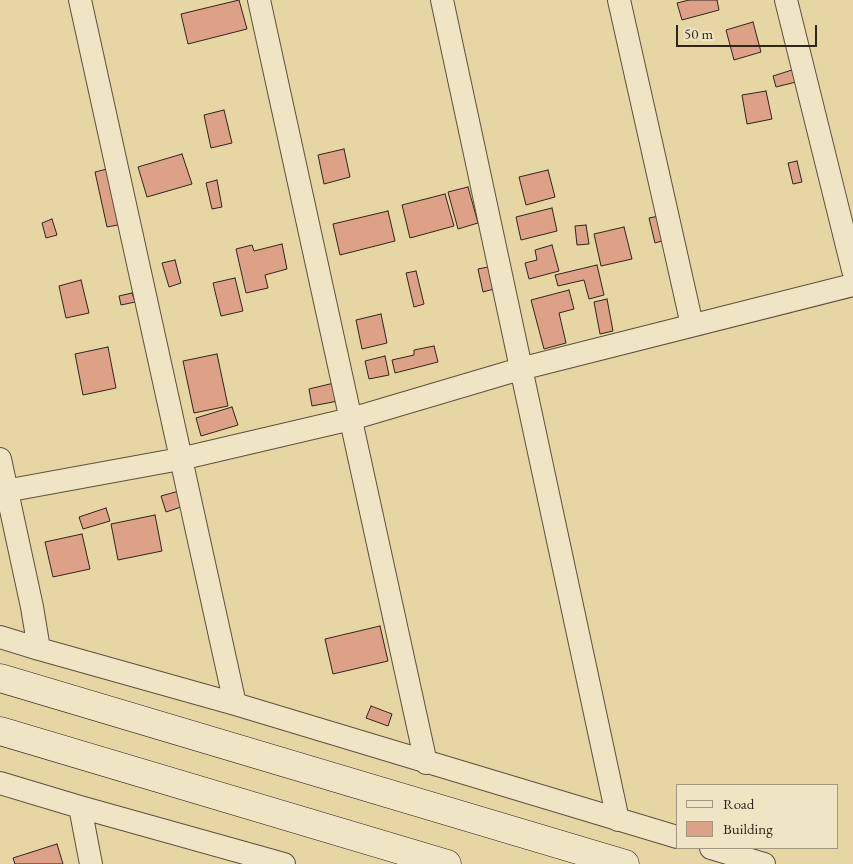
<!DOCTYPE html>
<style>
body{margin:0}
#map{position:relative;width:853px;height:864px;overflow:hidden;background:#e6d6a3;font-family:"EB Garamond",serif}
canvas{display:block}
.legend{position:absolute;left:676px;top:784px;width:162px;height:65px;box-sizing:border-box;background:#efe4c3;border:1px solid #a29880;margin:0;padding:6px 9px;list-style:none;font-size:15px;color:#2f251b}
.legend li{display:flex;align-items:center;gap:10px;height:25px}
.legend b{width:25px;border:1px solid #a29880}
.scale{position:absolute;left:676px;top:25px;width:141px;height:22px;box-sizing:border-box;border:2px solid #2f251b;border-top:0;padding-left:6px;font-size:15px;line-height:18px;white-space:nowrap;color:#2f251b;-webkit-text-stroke:4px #efe4c3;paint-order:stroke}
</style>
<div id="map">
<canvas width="853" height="864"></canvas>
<ul class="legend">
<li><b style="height:6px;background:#efe4c3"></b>Road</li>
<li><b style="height:14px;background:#dda188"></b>Building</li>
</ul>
<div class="scale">50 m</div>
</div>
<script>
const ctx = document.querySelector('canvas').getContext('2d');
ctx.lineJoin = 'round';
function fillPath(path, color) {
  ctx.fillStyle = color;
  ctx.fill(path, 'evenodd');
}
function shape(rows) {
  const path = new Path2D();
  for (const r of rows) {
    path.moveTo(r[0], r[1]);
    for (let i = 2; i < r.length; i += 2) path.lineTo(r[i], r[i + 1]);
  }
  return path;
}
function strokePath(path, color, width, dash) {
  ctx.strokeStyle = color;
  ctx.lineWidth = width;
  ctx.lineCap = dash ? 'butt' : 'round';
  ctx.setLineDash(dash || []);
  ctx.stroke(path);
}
const building = shape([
 [239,0,247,29,188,44,181,14,239,0],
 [689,0,717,0,719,10,682,20,677,3,689,0],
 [753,22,761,52,734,60,726,30,753,22],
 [792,70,796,82,776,87,773,76,792,70],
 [766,91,772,119,747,124,742,95,766,91],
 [224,110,232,143,211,148,204,115,224,110],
 [344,149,350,177,324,184,318,155,344,149],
 [182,154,192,184,147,197,138,167,182,154],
 [797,161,802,182,793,184,788,163,797,161],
 [111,168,123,224,107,227,95,172,111,168],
 [548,170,555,197,526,205,519,177,548,170],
 [217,180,222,207,212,209,206,183,217,180],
 [468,187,478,223,458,229,448,192,468,187],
 [445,194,454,226,410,238,402,205,445,194],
 [552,208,557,231,521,240,516,217,552,208],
 [388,211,395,241,340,255,333,224,388,211],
 [659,216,665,240,655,243,649,218,659,216],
 [52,219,57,235,46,238,42,223,52,219],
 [586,225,589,244,577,245,575,226,586,225],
 [624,227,632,259,601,266,594,234,624,227],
 [282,244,287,269,265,275,268,288,246,293,236,249,252,245,254,251,282,244],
 [552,245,559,271,529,279,525,263,537,260,535,250,552,245],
 [175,260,181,283,169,287,162,263,175,260],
 [597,265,604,295,589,299,584,280,558,286,555,275,597,265],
 [488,267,494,289,483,292,478,269,488,267],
 [416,271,424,304,414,307,406,273,416,271],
 [235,278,243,311,221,316,213,283,235,278],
 [81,280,89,313,66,318,59,286,81,280],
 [569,290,574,309,559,313,566,343,544,349,531,300,569,290],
 [132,293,135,302,121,305,119,296,132,293],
 [607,299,613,331,600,334,594,302,607,299],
 [381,314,387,343,362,349,356,320,381,314],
 [434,346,438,362,395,373,392,360,414,355,414,350,434,346],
 [108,347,116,388,83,395,75,354,108,347],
 [217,354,228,406,194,413,183,361,217,354],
 [385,356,389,375,369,379,365,361,385,356],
 [334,383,338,401,312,406,309,389,334,383],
 [232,407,238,425,201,436,196,418,232,407],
 [179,491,184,506,166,512,161,496,179,491],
 [106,508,110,521,83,529,79,517,106,508],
 [155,515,162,551,118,560,111,524,155,515],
 [82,534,90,569,53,577,45,542,82,534],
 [380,626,388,661,333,674,325,639,380,626],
 [371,706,392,714,388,726,366,718,371,706],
 [57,844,63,864,15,864,13,858,57,844]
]);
const street = shape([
 [80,0,235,704],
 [259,0,426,763],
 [442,0,618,820],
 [619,0,692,325],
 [786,0,853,270],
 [0,459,32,607,39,649],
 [0,492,180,459,351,419,520,369,853,285],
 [0,637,39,649,235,704,677,837],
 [0,783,80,807,284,864],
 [80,807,91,864],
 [711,848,764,864]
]);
const secondary = shape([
 [0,678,625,864],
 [0,731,447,864]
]);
fillPath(building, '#dda188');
strokePath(building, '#2f251b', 1);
strokePath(street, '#5d513d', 24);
strokePath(secondary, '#2f251b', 29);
strokePath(street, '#efe4c3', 22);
strokePath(secondary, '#efe4c3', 28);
</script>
